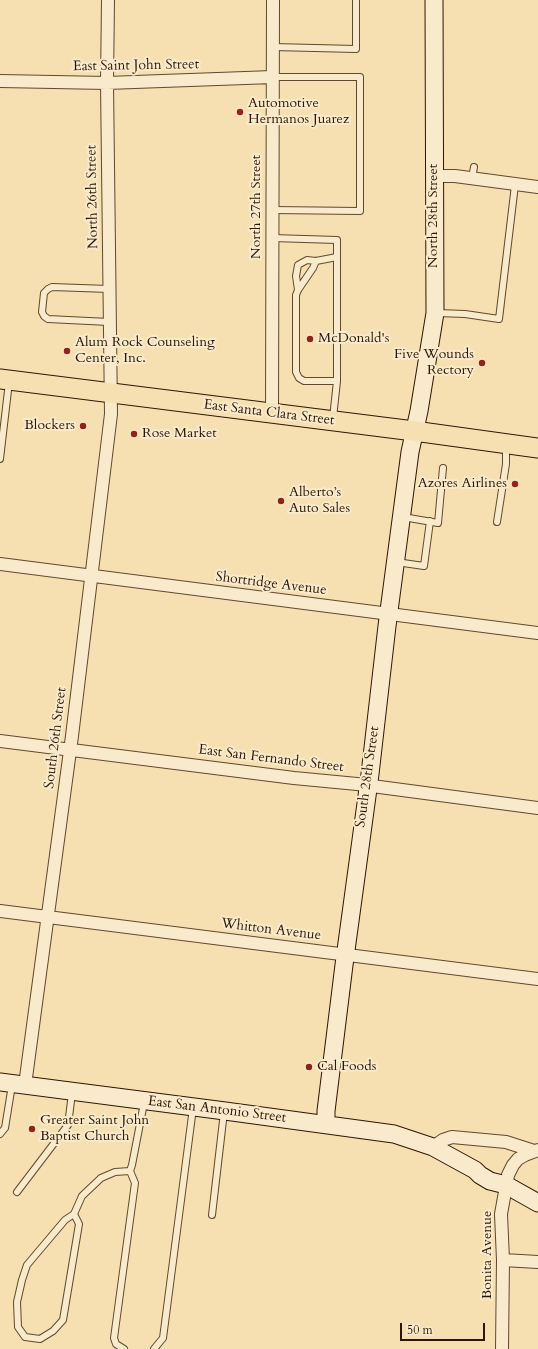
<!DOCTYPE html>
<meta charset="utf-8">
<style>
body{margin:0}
#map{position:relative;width:538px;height:1349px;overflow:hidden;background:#f6dfb0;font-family:Cardo,serif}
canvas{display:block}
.scale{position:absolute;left:400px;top:1323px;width:85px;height:18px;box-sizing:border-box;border:2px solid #2d1704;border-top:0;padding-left:5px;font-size:12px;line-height:14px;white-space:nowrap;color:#2d1704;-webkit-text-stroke:3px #f9eacc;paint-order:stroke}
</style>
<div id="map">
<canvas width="538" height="1349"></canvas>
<div class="scale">50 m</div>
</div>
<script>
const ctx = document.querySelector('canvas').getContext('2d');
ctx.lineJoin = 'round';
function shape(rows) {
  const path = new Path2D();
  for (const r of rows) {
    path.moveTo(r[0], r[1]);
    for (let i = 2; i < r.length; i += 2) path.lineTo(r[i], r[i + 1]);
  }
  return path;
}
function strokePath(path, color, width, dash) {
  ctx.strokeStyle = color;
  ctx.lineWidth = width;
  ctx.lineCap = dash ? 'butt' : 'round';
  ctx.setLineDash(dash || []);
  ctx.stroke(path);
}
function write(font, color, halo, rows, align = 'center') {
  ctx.font = font + ' Cardo,serif';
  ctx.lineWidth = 4;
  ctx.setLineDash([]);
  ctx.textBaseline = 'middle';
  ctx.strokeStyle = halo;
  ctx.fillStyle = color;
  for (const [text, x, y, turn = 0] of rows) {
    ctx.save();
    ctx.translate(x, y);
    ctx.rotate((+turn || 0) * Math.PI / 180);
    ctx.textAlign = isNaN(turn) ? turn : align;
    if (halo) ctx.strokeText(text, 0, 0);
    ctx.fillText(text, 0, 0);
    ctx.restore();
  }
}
const lane = shape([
 [273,47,356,49,356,0],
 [472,178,474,167],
 [272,210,360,211,360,77,273,77],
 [272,238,337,240,337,381,333,418],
 [316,261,313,268,298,290,296,295,296,372,299,378,304,381,337,381],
 [109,289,52,287,48,289,44,293,42,312,44,316,48,319,109,322],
 [298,290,296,276,298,265,307,260,316,261,337,257],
 [437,313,465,314,499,319,515,185],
 [0,459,9,382],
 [403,517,438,523,443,468],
 [497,522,506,464,506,445],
 [396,562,424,566,430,521],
 [0,1134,5,1128,12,1085],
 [17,1192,68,1125,72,1093],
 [74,1214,79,1224,63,1320,53,1331,40,1339,25,1337,18,1327,17,1302,22,1280,27,1265,65,1220,74,1214,82,1196,101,1178,115,1172,130,1171,132,1165,144,1103],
 [212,1215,224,1112],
 [124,1349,116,1344,114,1338,135,1183,130,1171],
 [154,1349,163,1338,193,1108]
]);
const street = shape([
 [0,81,107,83,273,77],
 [434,176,455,176,538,187],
 [272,413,273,0],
 [0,564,538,633],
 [0,741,294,778,357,784,538,808],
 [0,911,538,979],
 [25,1085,72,736,111,414,107,83,108,0],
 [433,1147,443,1140,452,1137,506,1142,534,1151],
 [503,1260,538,1262],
 [502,1349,503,1260,501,1214,508,1175,513,1165,518,1159,525,1155,538,1150]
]);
const secondary = shape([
 [0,1082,225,1111,394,1134,433,1147,475,1170,480,1175,490,1181,506,1185,538,1203],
 [326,1124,326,1111,344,965,370,774,387,626,410,452,419,411,435,313,434,0]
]);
const primary = shape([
 [0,379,414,431,538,448]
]);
const markers = [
 [240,112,4,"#8f2418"],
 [310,339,4,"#8f2418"],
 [67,351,4,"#8f2418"],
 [482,363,4,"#8f2418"],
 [83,426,4,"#8f2418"],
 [134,434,4,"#8f2418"],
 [515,484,4,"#8f2418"],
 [281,501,4,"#8f2418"],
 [309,1067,4,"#8f2418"],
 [32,1129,4,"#8f2418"]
];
const streetNames = [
 ["East Saint John Street",136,66,-1],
 ["North 26th Street",93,197,-91],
 ["North 27th Street",257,207,-90],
 ["North 28th Street",434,216,-90],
 ["East Santa Clara Street",269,413,7],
 ["Shortridge Avenue",271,584,7],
 ["South 26th Street",56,738,-83],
 ["East San Fernando Street",271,759,7],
 ["South 28th Street",368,777,-82],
 ["Whitton Avenue",271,930,7],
 ["East San Antonio Street",217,1110,7],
 ["Bonita Avenue",488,1255,-90]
];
const poiNames = [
 ["Automotive",248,104],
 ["Hermanos Juarez",248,120],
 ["McDonald's",318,339],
 ["Alum Rock Counseling",75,343],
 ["Center, Inc.",75,359],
 ["Five Wounds",474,355,"right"],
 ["Rectory",474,371,"right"],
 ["Blockers",75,426,"right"],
 ["Rose Market",142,434],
 ["Azores Airlines",507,484,"right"],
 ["Alberto’s",289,493],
 ["Auto Sales",289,509],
 ["Cal Foods",317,1067],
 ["Greater Saint John",40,1121],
 ["Baptist Church",40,1137]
];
strokePath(lane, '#5f492f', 8);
strokePath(street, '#5f492f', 14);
strokePath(secondary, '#2d1704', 19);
strokePath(primary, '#2d1704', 21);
strokePath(lane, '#f9eacc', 6);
strokePath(street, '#f9eacc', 12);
strokePath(secondary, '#f9eacc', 17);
strokePath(primary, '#f6dfb0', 19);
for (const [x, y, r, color] of markers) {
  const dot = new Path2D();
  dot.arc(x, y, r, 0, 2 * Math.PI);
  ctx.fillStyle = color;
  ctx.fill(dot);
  strokePath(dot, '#f9eacc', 1.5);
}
write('14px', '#2d1704', '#f9eacc', streetNames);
write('14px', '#2d1704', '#f9eacc', poiNames, 'left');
</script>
